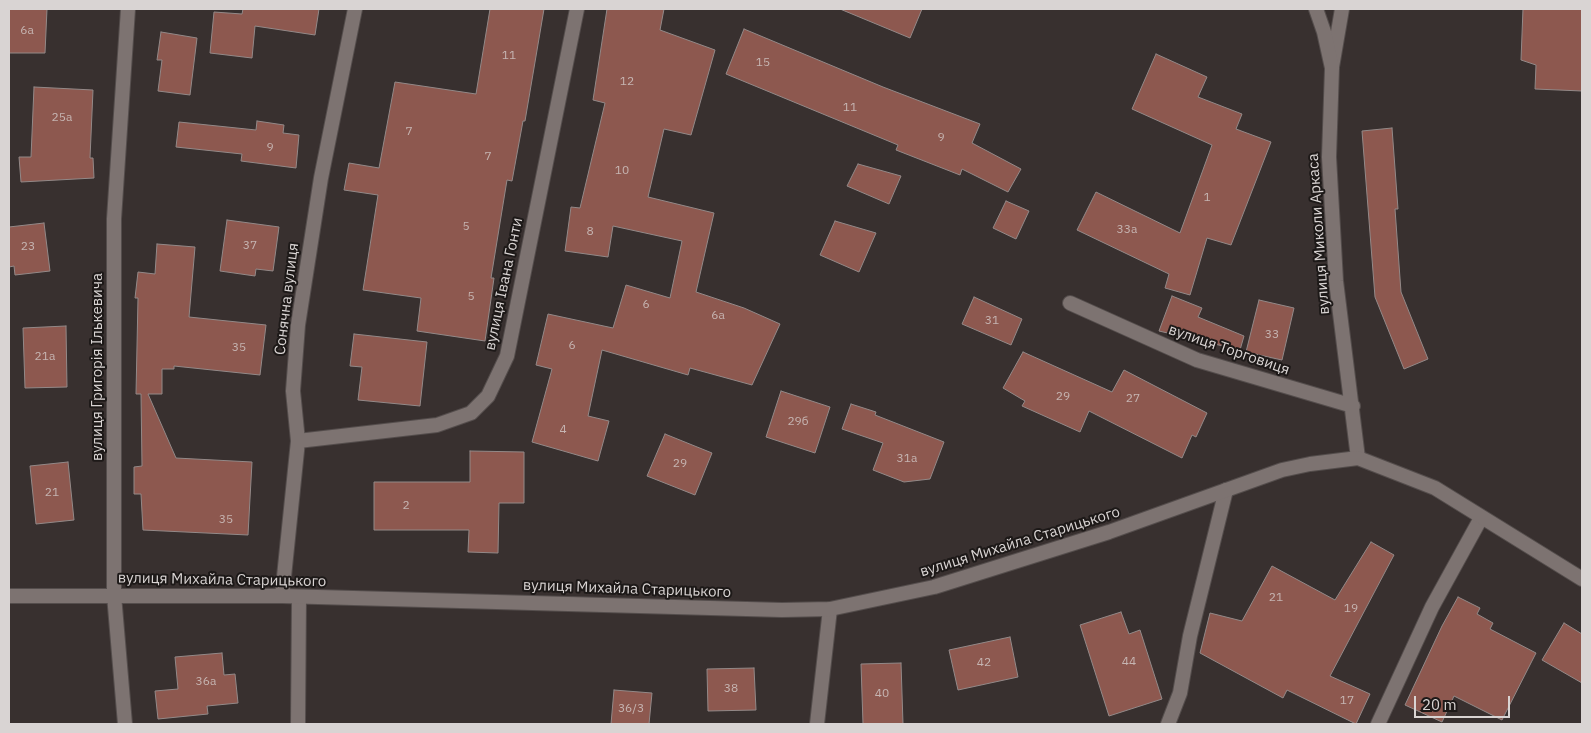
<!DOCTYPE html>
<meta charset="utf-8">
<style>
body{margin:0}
#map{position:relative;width:1591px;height:733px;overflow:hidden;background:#38302f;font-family:"IBM Plex Sans",sans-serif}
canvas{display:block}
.frame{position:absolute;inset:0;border:10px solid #d9d4d3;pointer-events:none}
.scale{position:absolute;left:1414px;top:696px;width:96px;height:22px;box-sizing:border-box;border:2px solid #d9d4d3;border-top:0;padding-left:6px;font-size:15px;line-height:18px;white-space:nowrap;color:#d9d4d3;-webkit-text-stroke:4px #1d1918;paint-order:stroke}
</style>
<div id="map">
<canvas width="1591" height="733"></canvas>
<div class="frame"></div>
<div class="scale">20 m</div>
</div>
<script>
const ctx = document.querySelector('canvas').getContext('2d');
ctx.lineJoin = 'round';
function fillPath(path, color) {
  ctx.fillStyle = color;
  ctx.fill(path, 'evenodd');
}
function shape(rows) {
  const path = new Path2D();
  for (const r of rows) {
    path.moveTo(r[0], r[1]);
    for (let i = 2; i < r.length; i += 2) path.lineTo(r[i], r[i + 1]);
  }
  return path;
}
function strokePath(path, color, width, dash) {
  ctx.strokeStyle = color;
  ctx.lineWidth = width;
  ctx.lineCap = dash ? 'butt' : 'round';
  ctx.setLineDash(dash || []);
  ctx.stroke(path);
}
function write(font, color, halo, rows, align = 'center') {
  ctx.font = font + ' "IBM Plex Sans",sans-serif';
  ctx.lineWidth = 4;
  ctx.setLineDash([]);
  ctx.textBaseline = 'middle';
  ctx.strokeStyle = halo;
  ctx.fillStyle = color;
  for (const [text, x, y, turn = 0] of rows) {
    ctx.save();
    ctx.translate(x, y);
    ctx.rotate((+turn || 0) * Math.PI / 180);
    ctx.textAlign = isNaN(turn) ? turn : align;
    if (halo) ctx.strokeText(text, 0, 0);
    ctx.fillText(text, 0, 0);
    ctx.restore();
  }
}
const building = shape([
 [9,9,47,9,45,53,9,53,9,9],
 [243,9,319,9,315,35,255,26,252,58,210,53,214,12,242,14,243,9],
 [490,9,544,9,525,121,523,121,512,181,507,180,491,278,494,278,485,341,417,331,421,298,363,290,378,195,344,190,349,163,379,168,395,82,476,94,490,9],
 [607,9,664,9,660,30,715,50,691,135,664,129,648,197,714,213,696,292,744,308,780,324,752,385,690,368,688,375,602,350,588,416,609,421,598,461,532,442,552,369,536,365,548,314,613,328,626,285,670,298,682,241,613,226,608,257,565,251,571,207,580,208,605,103,593,100,607,9],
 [840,9,922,9,910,38,840,9],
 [1523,9,1582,9,1582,91,1535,89,1536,65,1521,60,1523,9],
 [744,29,883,87,980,124,972,143,1021,169,1008,192,962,169,960,175,896,150,898,145,726,74,744,29],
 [161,32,197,38,190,95,158,91,162,60,157,60,161,32],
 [1156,54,1207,77,1198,97,1242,114,1236,129,1271,142,1231,245,1207,238,1190,295,1165,288,1169,274,1077,230,1096,192,1180,233,1212,145,1132,109,1156,54],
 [34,87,93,90,90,158,93,158,94,178,21,182,19,157,31,157,34,87],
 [257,121,284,125,283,133,299,135,296,168,241,161,242,154,176,147,179,122,256,130,257,121],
 [1392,128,1398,209,1395,209,1401,292,1428,359,1404,369,1375,297,1362,131,1392,128],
 [858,164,901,176,889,204,847,186,858,164],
 [1006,201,1029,211,1016,239,993,228,1006,201],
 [227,220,279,227,273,271,256,269,255,276,220,271,227,220],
 [835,221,876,233,859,272,820,255,835,221],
 [44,223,50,271,15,275,14,266,9,267,9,227,44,223],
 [157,244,195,247,189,317,266,325,260,375,174,366,174,369,162,369,162,394,148,394,176,458,252,462,248,535,143,530,141,494,134,494,134,467,142,466,141,394,136,394,138,298,135,298,138,272,155,274,157,244],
 [1172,296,1202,308,1198,317,1244,336,1240,350,1159,331,1172,296],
 [974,297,1022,319,1011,345,962,324,974,297],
 [1259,300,1294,308,1282,360,1246,352,1259,300],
 [66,326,67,387,25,388,23,328,66,326],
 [354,334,427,342,420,406,358,400,362,367,350,366,354,334],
 [1023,352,1112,392,1124,370,1207,413,1196,437,1192,435,1182,458,1089,411,1080,432,1022,406,1025,401,1003,388,1023,352],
 [781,391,830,407,815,453,766,437,781,391],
 [851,404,876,412,875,415,944,442,930,479,904,482,873,470,883,443,842,429,851,404],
 [665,434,712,453,695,495,647,476,665,434],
 [470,451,524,452,524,503,499,503,498,553,468,552,469,530,374,530,374,482,470,482,470,451],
 [68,462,74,520,36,524,30,466,68,462],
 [1371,542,1394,555,1330,676,1370,694,1356,724,1287,690,1283,698,1200,653,1210,613,1242,621,1272,566,1335,600,1371,542],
 [1458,597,1480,608,1477,614,1493,623,1490,629,1536,653,1502,720,1454,696,1442,722,1405,705,1442,626,1458,597],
 [1121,612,1129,634,1140,630,1162,699,1109,716,1080,625,1121,612],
 [1564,623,1582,634,1582,683,1542,660,1564,623],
 [1010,637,1018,677,958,690,949,650,1010,637],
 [222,653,224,675,235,674,238,703,207,706,208,714,158,719,155,691,178,689,175,657,222,653],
 [901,663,903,724,863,724,861,664,901,663],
 [754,668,756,710,708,711,707,669,754,668],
 [614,690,652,693,649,724,611,724,614,690]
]);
const service = shape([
 [114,595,114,219,128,9],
 [1168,724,1180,693,1190,636,1226,490],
 [1378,724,1432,607,1481,518]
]);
const pedestrian = shape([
 [1332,67,1342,9]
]);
const minor = shape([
 [1316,9,1324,32,1332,68,1329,157,1336,281,1358,458],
 [1070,303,1197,360,1353,406],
 [298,441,437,425,471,413,488,396,507,356,577,9],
 [114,595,125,724],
 [282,596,298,441,293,391,298,325,321,178,355,9],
 [298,724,299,597],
 [817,724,830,609]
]);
const tertiary = shape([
 [9,596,282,596,782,610,830,609,934,587,1109,532,1282,470,1310,464,1358,458,1435,488,1582,579]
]);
const numberNames = [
 ["6а",27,31],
 ["11",509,56],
 ["15",763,63],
 ["12",627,82],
 ["11",850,108],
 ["25а",62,118],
 ["7",409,132],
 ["9",941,138],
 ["9",270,148],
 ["7",488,157],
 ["10",622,171],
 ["1",1207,198],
 ["5",466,227],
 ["33а",1127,230],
 ["8",590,232],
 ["37",250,246],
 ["23",28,247],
 ["5",471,297],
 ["6",646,305],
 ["6а",718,316],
 ["31",992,321],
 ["33",1272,335],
 ["6",572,346],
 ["35",239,348],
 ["21а",45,357],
 ["29",1063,397],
 ["27",1133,399],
 ["29б",798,422],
 ["4",563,430],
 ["31а",907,459],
 ["29",680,464],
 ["21",52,493],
 ["2",406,506],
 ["35",226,520],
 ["21",1276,598],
 ["19",1351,609],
 ["44",1129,662],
 ["42",984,663],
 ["36а",206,682],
 ["38",731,689],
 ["40",882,694],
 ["17",1347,701],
 ["36/3",631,709]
];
const streetNames = [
 ["вулиця Миколи Аркаса",1319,234,-94],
 ["вулиця Івана Гонти",504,284,-78],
 ["Сонячна вулиця",287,299,-83],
 ["вулиця Торговиця",1229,350,19],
 ["вулиця Григорія Ількевича",98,367,-90],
 ["вулиця Михайла Старицького",1020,542,-17],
 ["вулиця Михайла Старицького",222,580,1],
 ["вулиця Михайла Старицького",627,589,2]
];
fillPath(building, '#8d584f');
strokePath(building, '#938988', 1);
strokePath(service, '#544d4c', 16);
strokePath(pedestrian, '#544d4c', 16);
strokePath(minor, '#544d4c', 16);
strokePath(tertiary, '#544d4c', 16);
strokePath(service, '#7d7371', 14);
strokePath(pedestrian, '#7d7371', 14);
strokePath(minor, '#7d7371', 14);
strokePath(tertiary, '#7d7371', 14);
write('12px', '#c6b5b2', null, numberNames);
write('15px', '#d9d4d3', '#1d1918', streetNames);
</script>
